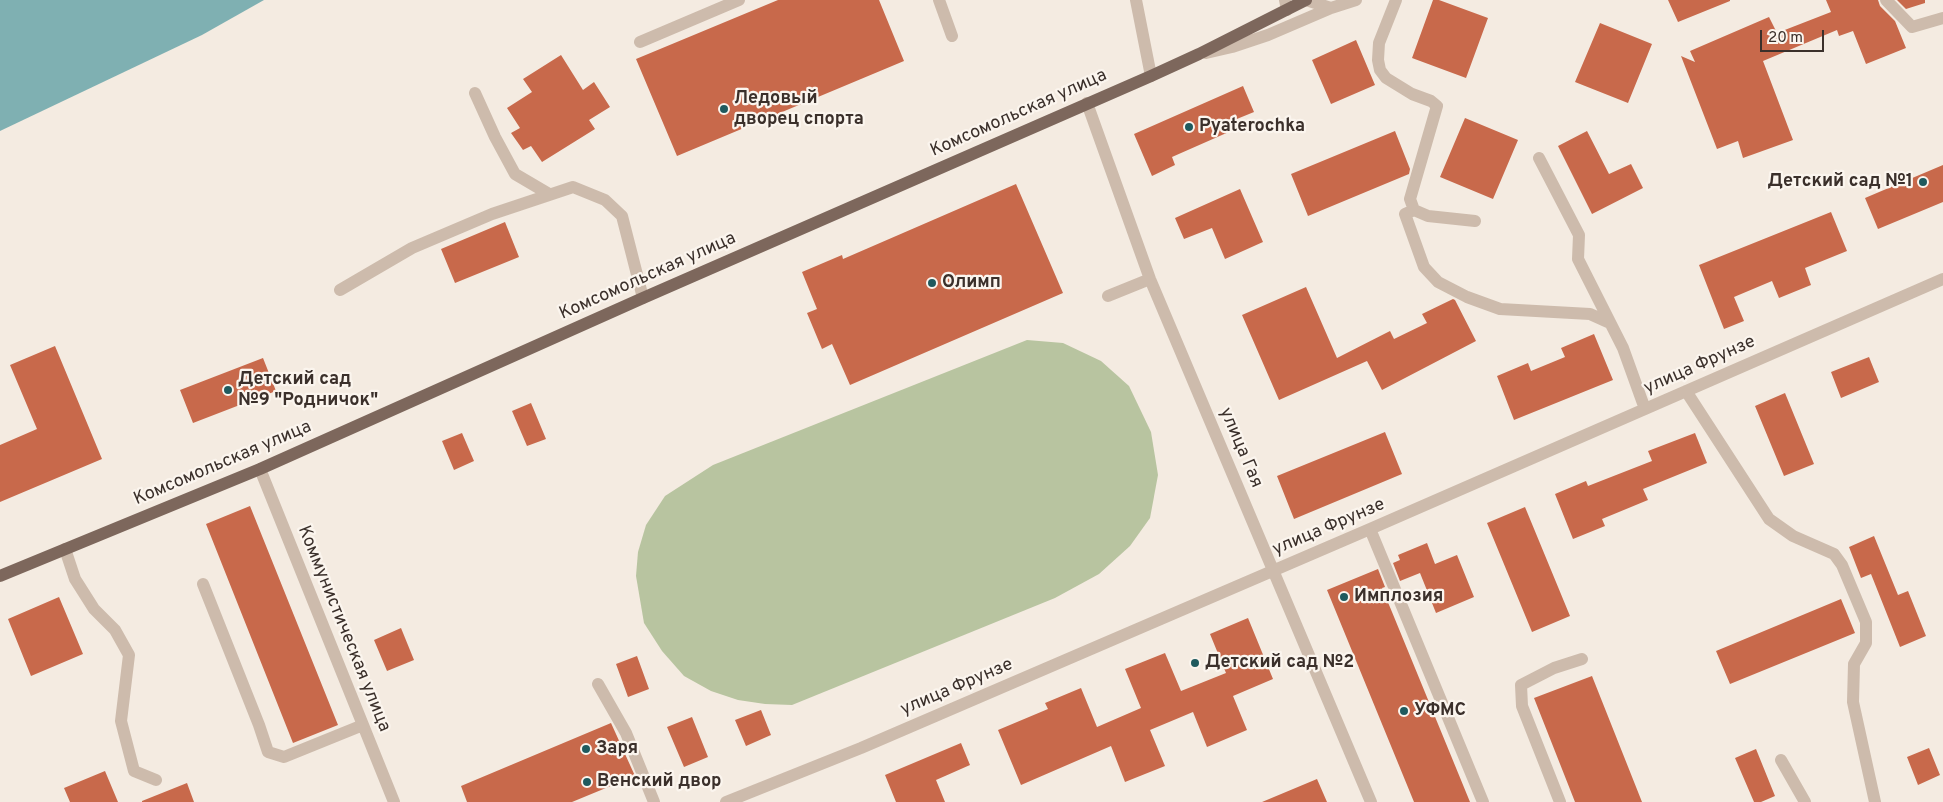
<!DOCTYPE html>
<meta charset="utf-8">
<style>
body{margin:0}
#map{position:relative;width:1943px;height:802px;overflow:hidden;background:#f4ebe1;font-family:Overpass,sans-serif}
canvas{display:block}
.scale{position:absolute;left:1760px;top:30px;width:64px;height:22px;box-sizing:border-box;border:2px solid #3b302b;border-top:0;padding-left:6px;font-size:15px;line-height:18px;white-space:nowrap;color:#3b302b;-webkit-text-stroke:4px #fbf5ee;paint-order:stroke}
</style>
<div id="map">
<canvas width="1943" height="802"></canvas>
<div class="scale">20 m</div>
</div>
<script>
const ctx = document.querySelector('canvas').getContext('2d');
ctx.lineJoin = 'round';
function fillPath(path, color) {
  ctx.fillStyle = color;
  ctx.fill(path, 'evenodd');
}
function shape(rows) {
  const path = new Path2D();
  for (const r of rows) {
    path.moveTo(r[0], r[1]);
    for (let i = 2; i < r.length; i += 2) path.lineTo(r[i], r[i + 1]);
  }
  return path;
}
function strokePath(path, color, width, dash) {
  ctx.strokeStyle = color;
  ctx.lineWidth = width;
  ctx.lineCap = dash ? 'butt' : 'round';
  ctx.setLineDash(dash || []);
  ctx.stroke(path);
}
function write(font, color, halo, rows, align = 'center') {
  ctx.font = font + ' Overpass,sans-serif';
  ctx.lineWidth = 4.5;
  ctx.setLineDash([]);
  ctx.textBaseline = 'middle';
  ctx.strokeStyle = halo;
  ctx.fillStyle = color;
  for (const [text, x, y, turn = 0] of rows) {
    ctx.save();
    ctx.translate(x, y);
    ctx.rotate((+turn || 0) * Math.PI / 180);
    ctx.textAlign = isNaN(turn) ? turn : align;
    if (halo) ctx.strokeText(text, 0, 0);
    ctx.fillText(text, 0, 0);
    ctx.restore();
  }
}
const green = shape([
 [1027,340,1063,343,1101,361,1129,386,1151,432,1158,475,1150,518,1130,546,1099,574,1055,598,792,705,765,704,738,700,711,691,684,676,662,651,644,623,636,576,638,552,646,525,665,496,713,465]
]);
const water = shape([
 [0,0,264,0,202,35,0,131]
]);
const building = shape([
 [778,0,879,0,904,61,677,156,636,59],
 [1433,0,1439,0,1488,18,1466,78,1412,58],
 [1668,0,1730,0,1730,1,1678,22],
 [1826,0,1878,0,1880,6,1895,21,1906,48,1866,64,1853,31,1839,36,1837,30,1763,61,1793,140,1743,158,1738,141,1717,149,1681,56,1695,62,1690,51,1769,17,1777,33,1831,12],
 [1897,0,1925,0,1925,3,1906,9],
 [1600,23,1652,44,1628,103,1575,82],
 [1356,40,1375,85,1331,104,1312,60],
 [561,55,583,90,594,82,610,107,589,120,595,129,542,162,531,146,523,150,511,133,520,128,507,108,532,92,523,79],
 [1243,86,1254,112,1227,123,1231,131,1172,157,1175,165,1152,176,1134,134],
 [1465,118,1518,140,1493,199,1440,177],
 [1395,131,1410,169,1409,174,1308,216,1291,174],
 [1587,131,1609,174,1631,164,1643,188,1592,214,1558,146],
 [1943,165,1943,202,1878,229,1865,198],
 [1016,184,1063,293,850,385,832,344,822,349,807,313,817,309,802,272,842,255,843,259],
 [1240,189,1263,242,1225,259,1212,228,1184,239,1175,218],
 [1831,212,1847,251,1805,268,1811,285,1779,298,1772,281,1734,297,1744,321,1724,329,1699,265],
 [505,222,519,257,455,283,441,249],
 [1306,287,1337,358,1390,331,1394,339,1427,323,1422,314,1453,299,1455,300,1476,341,1382,390,1367,361,1279,400,1242,315],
 [1594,334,1613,380,1514,420,1497,376,1528,363,1531,371,1565,357,1561,348],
 [55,346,102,459,0,502,0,445,37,429,10,365],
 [1869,357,1879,382,1841,398,1831,372],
 [263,358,276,391,193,423,180,390],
 [1785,393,1814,464,1784,476,1755,406],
 [531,403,546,439,527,446,512,411],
 [1385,432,1402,474,1294,519,1277,476],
 [462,433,474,461,454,470,442,441],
 [1695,433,1707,463,1643,489,1648,500,1602,519,1605,526,1573,539,1555,494,1586,481,1588,486,1652,461,1648,451],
 [250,506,338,725,293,743,206,524],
 [1525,507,1570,616,1532,632,1487,523],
 [1874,536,1898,595,1908,591,1926,636,1900,647,1871,574,1861,578,1849,547],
 [1427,543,1435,564,1457,555,1474,597,1436,613,1420,573,1400,581,1393,563,1400,560,1398,555],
 [1378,569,1385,587,1382,588,1392,612,1470,802,1414,802,1327,590],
 [59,597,83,654,31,676,8,619],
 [1841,599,1855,633,1730,684,1716,651],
 [1248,618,1273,679,1233,696,1247,730,1207,747,1193,712,1150,730,1165,766,1125,782,1111,746,1021,785,998,730,1048,709,1045,703,1081,688,1097,727,1141,708,1125,669,1165,653,1181,691,1226,673,1210,634],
 [401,628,414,660,387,671,374,640],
 [637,656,649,689,628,697,616,664],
 [1592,676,1642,802,1575,802,1534,698],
 [761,710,771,735,746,746,735,720],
 [692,717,708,757,684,767,667,727],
 [611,723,635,776,572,802,467,802,461,786],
 [961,743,970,765,936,780,945,802,896,802,885,775],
 [1929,748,1940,775,1918,785,1907,757],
 [1756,749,1775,796,1761,802,1754,802,1735,758],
 [105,771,118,802,70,802,64,788],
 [1317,779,1327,802,1262,802],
 [187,783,194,802,142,802,142,801]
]);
const minor = shape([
 [939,0,952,36],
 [1136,0,1151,76],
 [1285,0,1287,10],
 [1306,0,1331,8,1356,0],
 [1396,0,1379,43,1378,60,1380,70,1386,78,1412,94,1431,101,1437,106,1410,199,1414,210,1428,216,1475,221],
 [1886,0,1912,27,1943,18],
 [640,42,739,0],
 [1206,53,1232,47,1268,35,1331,8],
 [475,93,495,137,515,174,549,194],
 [1087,103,1150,279,1371,802],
 [1539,158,1579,235,1578,259,1623,348,1645,409],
 [1414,210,1405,214,1424,267,1438,282,1467,297,1500,309,1590,314,1610,323],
 [340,290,412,248,492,214,573,187,605,200,622,216,643,298],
 [1108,296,1150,279],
 [1686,391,1769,519,1793,536,1834,554,1842,565,1866,622,1866,643,1854,664,1853,702,1875,802],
 [260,469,394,802],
 [1370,529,1483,802],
 [65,549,75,579,94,609,115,630,129,655,121,721,134,771,156,780],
 [203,584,259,725,268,752,284,757,363,725],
 [598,684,626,733,654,802],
 [1781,760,1805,802],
 [726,802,861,748,1370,529,1943,279],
 [1560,802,1522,706,1521,685,1554,668,1582,659]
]);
const major = shape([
 [0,576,260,469,643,298,1151,76,1199,54,1306,0]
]);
const markers = [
 [724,109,5,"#1f5a5e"],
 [1189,127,5,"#1f5a5e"],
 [1923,182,5,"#1f5a5e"],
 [932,283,5,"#1f5a5e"],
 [228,390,5,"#1f5a5e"],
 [1344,597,5,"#1f5a5e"],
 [1195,663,5,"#1f5a5e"],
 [1404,711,5,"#1f5a5e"],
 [586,749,5,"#1f5a5e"],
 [587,782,5,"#1f5a5e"]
];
const poiNames = [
 ["Ледовый",734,99],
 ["дворец спорта",734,120],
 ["Pyaterochka",1199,127],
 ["Детский сад №1",1913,182,"right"],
 ["Олимп",942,283],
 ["Детский сад",238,380],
 ["№9 \"Родничок\"",238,401],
 ["Имплозия",1354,597],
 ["Детский сад №2",1205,663],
 ["УФМС",1414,711],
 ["Заря",596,749],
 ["Венский двор",597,782]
];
const streetNames = [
 ["Комсомольская улица",1019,114,-24],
 ["Комсомольская улица",648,277,-24],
 ["улица Фрунзе",1700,366,-24],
 ["улица Гая",1240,448,67],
 ["Комсомольская улица",223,464,-23],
 ["улица Фрунзе",1329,528,-23],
 ["Коммунистическая улица",343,629,68],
 ["улица Фрунзе",957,688,-23]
];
fillPath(green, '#b8c4a0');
fillPath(water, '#7fb0b2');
fillPath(building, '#c8694b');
strokePath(minor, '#cdbbac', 12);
strokePath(major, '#7d675c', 12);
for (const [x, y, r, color] of markers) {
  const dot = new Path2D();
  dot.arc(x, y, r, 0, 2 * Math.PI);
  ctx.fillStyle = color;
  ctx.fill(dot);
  strokePath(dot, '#fbf5ee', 2);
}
write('bold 18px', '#3b302b', '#fbf5ee', poiNames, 'left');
write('18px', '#3b302b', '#fbf5ee', streetNames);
</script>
